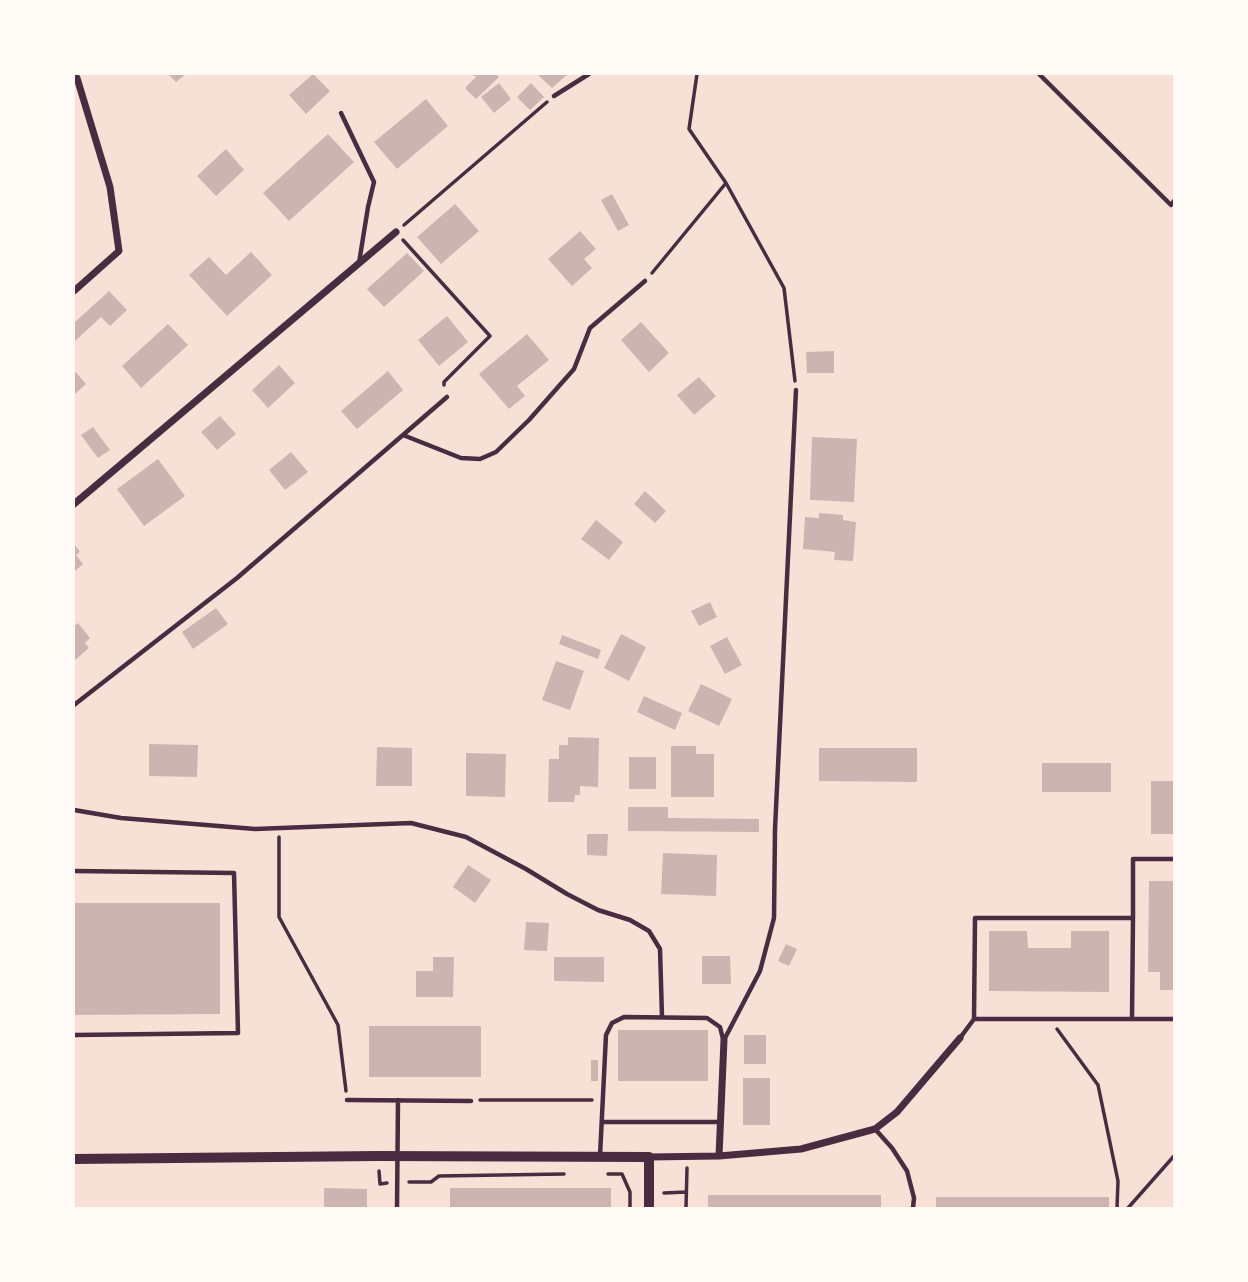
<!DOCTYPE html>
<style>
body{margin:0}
#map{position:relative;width:1248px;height:1282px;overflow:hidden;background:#f7e1d7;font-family:"Open Sans",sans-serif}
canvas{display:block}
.frame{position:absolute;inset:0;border:75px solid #fffaf5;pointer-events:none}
</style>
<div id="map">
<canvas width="1248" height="1282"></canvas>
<div class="frame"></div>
</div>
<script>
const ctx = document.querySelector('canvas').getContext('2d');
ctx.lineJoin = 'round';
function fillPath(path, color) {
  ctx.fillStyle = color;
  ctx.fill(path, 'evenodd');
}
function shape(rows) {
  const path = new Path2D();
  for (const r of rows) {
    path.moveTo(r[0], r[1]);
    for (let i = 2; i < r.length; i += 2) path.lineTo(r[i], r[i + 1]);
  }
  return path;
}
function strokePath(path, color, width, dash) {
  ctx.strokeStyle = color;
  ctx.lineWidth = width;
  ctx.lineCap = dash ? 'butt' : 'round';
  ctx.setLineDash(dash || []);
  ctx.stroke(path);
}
const building = shape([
 [168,74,186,74,176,82],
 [313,74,330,91,306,114,289,95],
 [472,74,496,74,499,77,476,99,465,88,476,77],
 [537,74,568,74,552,88],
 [499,83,511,99,494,113,481,97],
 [531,83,544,97,530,110,517,97],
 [426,99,448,126,397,169,374,142],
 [328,134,354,162,289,221,263,193],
 [226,149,244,170,216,196,197,176],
 [612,194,629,225,618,231,601,200],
 [455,204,479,231,441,264,417,237],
 [580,231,596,249,584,259,592,268,572,286,548,259],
 [251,252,272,275,227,316,189,275,209,257,226,275],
 [407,253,424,271,384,307,367,289],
 [109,291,127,310,110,326,101,317,75,341,74,323],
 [447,316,468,342,439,366,418,340],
 [641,322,669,353,649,372,621,340],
 [168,324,188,345,141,388,122,366],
 [527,334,549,360,517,386,525,396,509,409,479,374],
 [834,351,834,373,807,373,806,352],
 [279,365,295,383,268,408,252,390],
 [74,370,86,384,74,395],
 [388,371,403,390,357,429,341,411],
 [699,377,716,396,694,415,677,395],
 [220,416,236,434,217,450,201,432],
 [93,427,110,450,98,458,81,435],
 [812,437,857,439,854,502,810,500],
 [291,452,308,472,285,490,269,470],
 [158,459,185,496,144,526,117,489],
 [645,491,666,511,655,523,634,504],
 [819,513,843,515,843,520,856,522,853,561,834,560,835,552,803,549,805,517,819,518],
 [596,520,623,542,609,560,581,539],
 [74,544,80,552,76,555,83,564,74,572],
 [710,602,717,617,699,626,691,611],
 [216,608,228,624,193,649,182,632],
 [78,623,90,638,85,643,89,648,75,660,74,626],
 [621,634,646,647,629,681,604,668],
 [562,635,601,650,598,659,559,644],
 [727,637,742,665,725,674,710,646],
 [556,661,584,671,570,710,542,700],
 [701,684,732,699,719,726,688,711],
 [644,696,682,713,675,730,637,712],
 [568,737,599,738,598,787,580,786,580,795,575,795,574,802,548,802,549,759,559,759,559,745,568,745],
 [149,744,198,745,197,777,149,776],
 [671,746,696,746,696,754,714,754,714,797,671,797],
 [377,747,412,748,412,786,376,786],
 [819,748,917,748,917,782,819,781],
 [466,753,506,754,505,797,466,796],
 [629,757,656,757,656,789,629,789],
 [1042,763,1111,763,1111,792,1042,792],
 [1151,781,1174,781,1174,834,1151,834],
 [628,807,668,807,668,818,759,819,759,832,628,831],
 [587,834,608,834,607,856,587,855],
 [663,853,717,855,716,896,661,894],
 [468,865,491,880,475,903,453,887],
 [1149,881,1174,881,1174,990,1160,990,1160,972,1148,972],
 [74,903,220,903,220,1014,74,1015],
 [526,922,549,923,547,951,524,950],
 [989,931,1027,931,1028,948,1071,948,1071,931,1109,931,1109,992,989,991],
 [786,944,797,949,789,966,778,961],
 [702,956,730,956,731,984,702,984],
 [433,957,454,957,453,997,416,997,416,971,433,971],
 [554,957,604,957,604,982,554,981],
 [369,1026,481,1026,481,1077,369,1077],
 [618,1030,708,1030,708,1081,618,1081],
 [744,1035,766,1035,766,1064,744,1064],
 [591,1060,598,1060,598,1081,591,1081],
 [743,1078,770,1078,770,1125,743,1125],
 [324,1188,367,1189,367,1208,324,1208],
 [450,1188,611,1188,611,1208,450,1208],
 [708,1195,881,1195,881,1208,708,1208],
 [936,1197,1109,1197,1109,1208,936,1208]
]);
const path = shape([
 [697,74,689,129,726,183,784,288,795,381],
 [404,225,547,102],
 [403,240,490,336,444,382,444,385],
 [652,273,726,183],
 [279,837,279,917,338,1025,346,1091],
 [1057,1029,1098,1085,1118,1181,1117,1208],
 [480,1100,592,1100],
 [379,1171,380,1184,387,1183],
 [608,1174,622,1174,630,1192,630,1208],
 [409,1182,431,1182,439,1176,564,1174],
 [664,1193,686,1192],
 [686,1208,687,1168],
 [1128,1208,1174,1156]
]);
const service = shape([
 [1039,74,1171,205,1174,201],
 [554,96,589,74],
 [341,113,374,182,368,207,359,263],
 [403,435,461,458,480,459,496,452,529,420,574,369,590,328,645,281],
 [74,705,237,578,447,397],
 [74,810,121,818,255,829,411,823,466,837,526,869,567,894,598,910,630,920,649,931,660,949,662,1017],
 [74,871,234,873,238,1033,74,1035],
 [974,1019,1174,1019],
 [1132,1019,1133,918],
 [960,1038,974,1019,975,918,1133,918,1133,859,1174,859],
 [724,1040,760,971,774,918,775,829,796,390],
 [347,1100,471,1101],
 [602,1122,720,1122],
 [875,1129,892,1148,907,1171,914,1198,913,1208],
 [600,1156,606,1035,612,1023,624,1017,707,1018,720,1027,723,1039],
 [397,1208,398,1100]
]);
const minor = shape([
 [74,77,77,78,110,187,119,251,74,291],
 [74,504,396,232],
 [719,1156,724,1040],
 [649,1157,719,1156,801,1149,875,1129,897,1112,960,1038]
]);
const tertiary = shape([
 [74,1159,378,1156,649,1157,649,1208]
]);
fillPath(building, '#ccb4b1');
strokePath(path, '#4a2c40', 3.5);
strokePath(service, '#4a2c40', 4.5);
strokePath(minor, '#4a2c40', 7);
strokePath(tertiary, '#4a2c40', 10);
</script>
